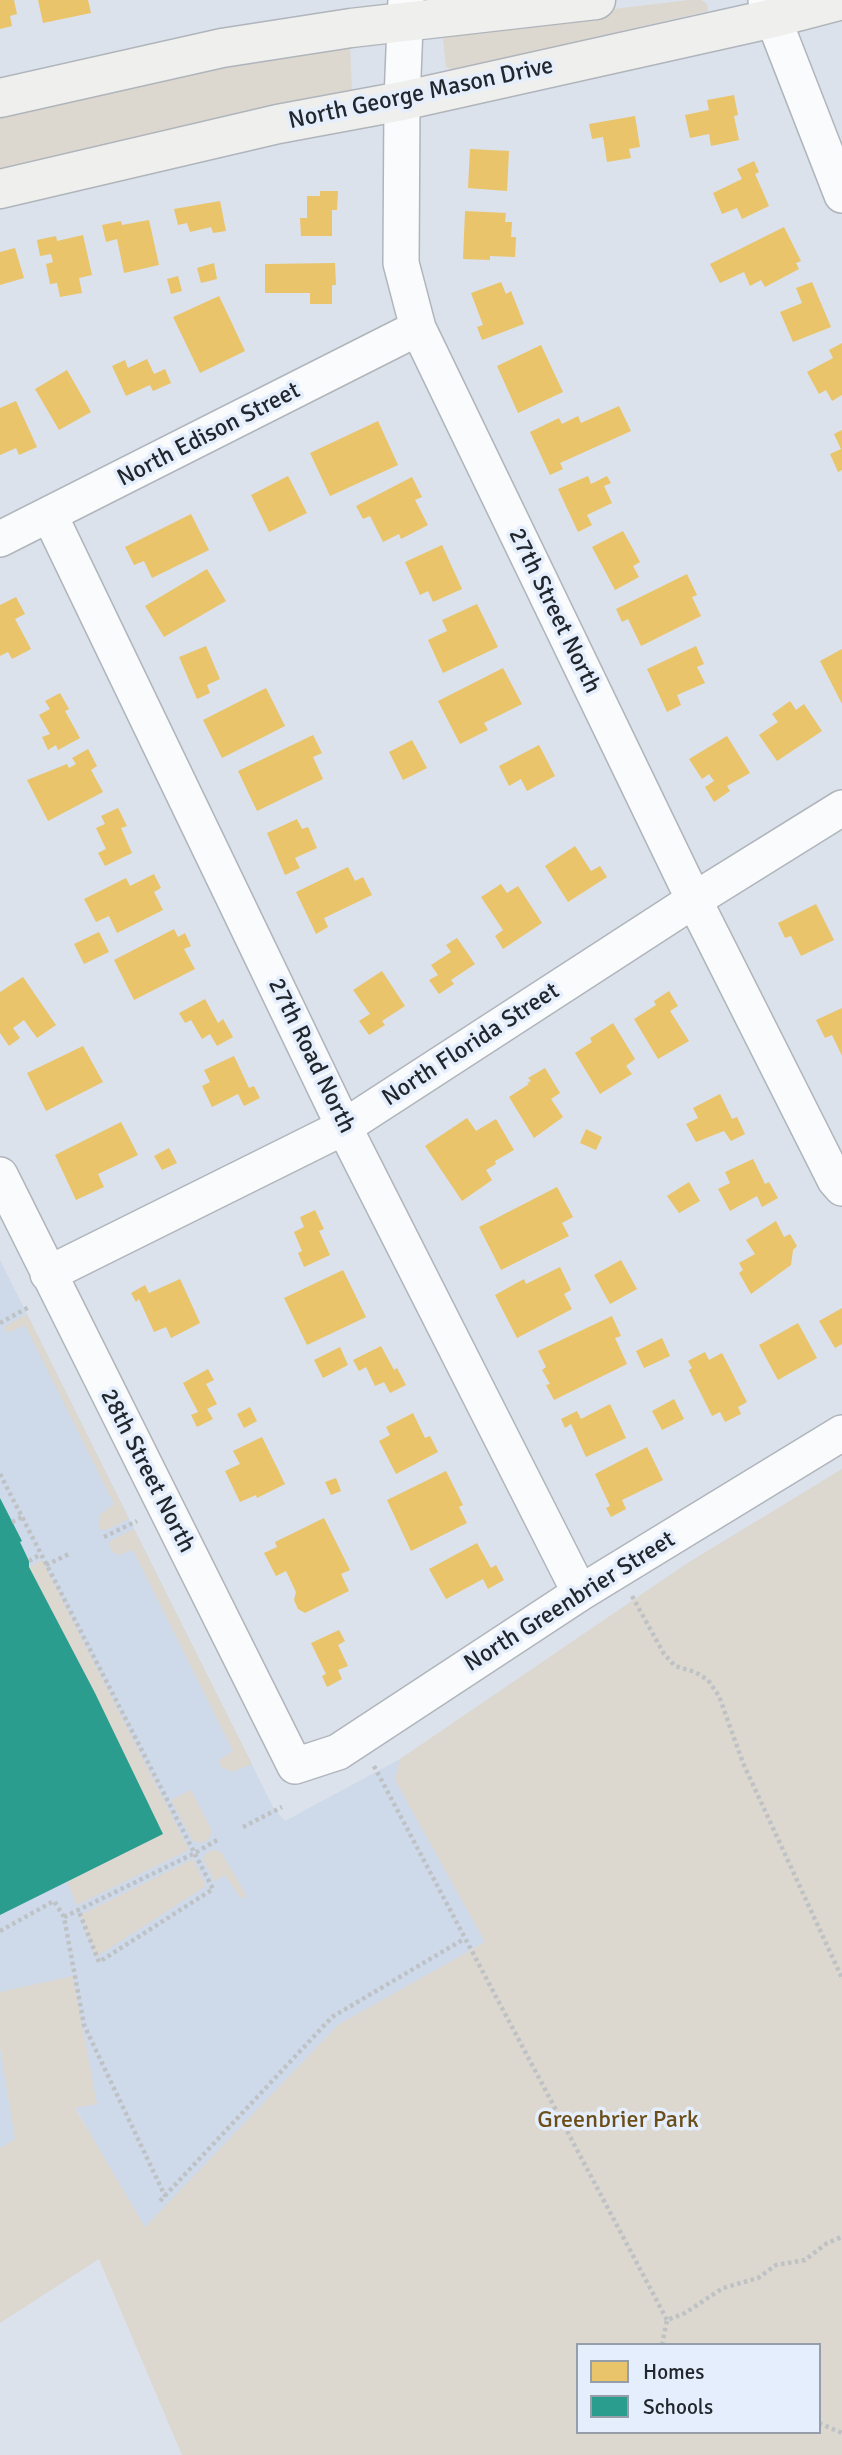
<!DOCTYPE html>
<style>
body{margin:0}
#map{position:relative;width:842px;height:2455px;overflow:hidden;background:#dbe2eb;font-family:Signika,sans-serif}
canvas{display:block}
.legend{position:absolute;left:576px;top:2343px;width:245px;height:91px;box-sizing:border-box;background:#e4eefc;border:2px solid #969ea9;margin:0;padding:9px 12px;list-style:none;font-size:21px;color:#22272d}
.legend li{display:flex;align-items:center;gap:14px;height:35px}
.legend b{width:35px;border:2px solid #969ea9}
</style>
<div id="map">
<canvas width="842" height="2455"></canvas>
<ul class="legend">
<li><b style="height:19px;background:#e9c46a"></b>Homes</li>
<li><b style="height:19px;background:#2a9d8f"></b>Schools</li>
</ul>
</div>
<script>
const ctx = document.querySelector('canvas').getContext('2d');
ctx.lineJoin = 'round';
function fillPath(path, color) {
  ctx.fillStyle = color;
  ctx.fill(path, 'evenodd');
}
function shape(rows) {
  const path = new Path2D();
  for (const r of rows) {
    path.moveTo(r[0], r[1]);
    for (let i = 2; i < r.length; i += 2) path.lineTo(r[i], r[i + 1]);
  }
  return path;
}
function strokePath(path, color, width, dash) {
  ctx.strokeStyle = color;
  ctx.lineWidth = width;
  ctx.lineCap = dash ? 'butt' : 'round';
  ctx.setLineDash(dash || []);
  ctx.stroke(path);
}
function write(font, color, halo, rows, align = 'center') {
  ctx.font = font + ' Signika,sans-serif';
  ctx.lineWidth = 7;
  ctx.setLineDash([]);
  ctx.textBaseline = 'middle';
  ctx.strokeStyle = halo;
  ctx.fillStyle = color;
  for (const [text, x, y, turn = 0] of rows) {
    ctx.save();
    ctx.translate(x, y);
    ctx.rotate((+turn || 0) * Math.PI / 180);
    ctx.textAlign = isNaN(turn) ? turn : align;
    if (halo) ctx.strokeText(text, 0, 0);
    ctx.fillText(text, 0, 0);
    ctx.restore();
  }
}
const built = shape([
 [0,1260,273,1807,285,1821,400,1759,395,1780,485,1942,338,2025,145,2228,75,2107,96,2104,73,1976,0,1992],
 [0,2047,15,2139,0,2148]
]);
const green = shape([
 [689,0,701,0,707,4,708,11,454,70,446,67,443,39,446,33,455,28],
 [350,46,352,93,0,172,0,112,194,67],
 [27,1314,129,1519,106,1530,100,1529,99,1515,114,1504,25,1325,10,1332,4,1330,7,1325],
 [842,1469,842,2455,182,2455,99,2259,0,2323,0,2148,15,2139,0,2047,0,1992,73,1976,97,2104,75,2108,145,2227,338,2025,485,1942,395,1780,400,1759,686,1564],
 [578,2345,819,2345,819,2432,578,2432],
 [134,1529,252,1764,232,1772,221,1767,219,1760,233,1751,133,1550,118,1555,113,1552,109,1545,111,1540],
 [42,1560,189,1850,77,1905,67,1882,162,1834,29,1567],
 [191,1790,212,1831,208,1840,202,1843,193,1841,171,1800],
 [212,1850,221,1852,246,1895,244,1899,240,1897,225,1875,214,1881,203,1859,206,1853],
 [193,1859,206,1886,96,1957,80,1915]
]);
const homes = shape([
 [0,0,14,0,17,14,10,16,12,26,0,29],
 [38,0,88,0,91,13,43,23],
 [734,95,738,115,734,116,739,140,711,146,709,134,690,138,685,115,709,110,707,100],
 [635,116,640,147,629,149,631,158,607,162,603,137,592,139,589,124],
 [470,149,509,151,507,191,468,188],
 [754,161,759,172,755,174,769,206,742,219,737,208,722,214,713,193,742,179,737,169],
 [320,191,338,191,337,210,332,210,332,236,301,236,300,218,307,218,307,196,320,196],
 [220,201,226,231,213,233,211,227,190,232,187,223,178,225,174,209],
 [465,211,506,213,505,222,512,222,511,237,516,237,515,257,490,256,490,260,463,259],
 [149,220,159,265,124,273,117,239,106,242,102,225,121,221,122,225],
 [784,227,801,261,796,263,799,269,765,287,761,280,750,286,744,272,720,283,710,264],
 [83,235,92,275,79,278,82,293,60,297,57,283,50,284,46,264,53,262,51,254,40,256,37,240,56,236,57,241],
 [15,248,24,278,0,285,0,252],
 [214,263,217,279,201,283,197,268],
 [335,263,336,285,332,285,332,304,310,304,310,293,265,293,265,264],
 [178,276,182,291,171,294,167,279],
 [501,282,506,294,511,291,524,324,482,340,477,327,483,325,471,293],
 [812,282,831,327,793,342,780,312,802,303,796,288],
 [219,296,245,351,200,373,173,317],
 [842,343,842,395,832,401,826,390,819,394,807,372,833,358,829,350],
 [541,345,563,392,518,413,497,366],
 [147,359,154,374,165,369,171,383,153,391,150,385,126,396,112,366,125,360,128,368],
 [67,370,91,412,59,430,35,389],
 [16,401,37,447,19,455,16,448,0,455,0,408],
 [619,406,631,431,560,463,563,469,550,475,530,432,559,418,562,424,578,416,581,423],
 [378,421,398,465,330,496,310,453],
 [842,430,842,470,838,472,830,454,841,449,834,434],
 [288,476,307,513,269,532,251,495],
 [588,476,591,484,607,476,611,483,604,486,612,503,587,515,592,525,578,532,558,489],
 [412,477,422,497,415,500,428,525,401,539,399,534,383,542,370,516,363,519,356,506],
 [191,514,209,550,152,578,144,561,134,565,125,547],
 [623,531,640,562,633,566,639,577,615,590,592,547],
 [442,545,462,589,433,602,428,591,420,595,405,562],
 [207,569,226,601,164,637,145,606],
 [687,574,697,595,692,597,701,616,641,646,628,619,622,622,616,609],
 [16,597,25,614,15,619,31,649,12,659,8,652,0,656,0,605],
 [477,604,498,647,443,673,428,640,447,631,442,620],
 [206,646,220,679,207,685,210,693,197,699,179,657],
 [696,646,704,664,697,667,705,683,677,695,681,705,667,712,647,669],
 [842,649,842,704,820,661],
 [503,668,522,704,484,723,488,730,460,744,438,701],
 [266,688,285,726,222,758,203,720],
 [60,693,69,709,65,711,80,738,58,750,56,745,48,750,42,737,50,734,39,715,50,709,45,701],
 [790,701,796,710,804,704,822,731,777,761,759,735,778,722,772,714],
 [313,735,322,753,313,757,323,779,257,811,238,771],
 [727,736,750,773,727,786,730,791,714,802,705,787,714,781,709,774,702,779,689,759],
 [412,740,427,768,403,780,389,752],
 [539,745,555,776,527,791,521,779,509,786,499,766],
 [88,749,97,766,91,770,103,792,48,821,27,780,67,764,69,768,76,764,72,758],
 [118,808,127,826,121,828,132,853,105,866,98,853,106,849,96,828,105,824,101,816],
 [297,819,302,829,308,827,317,848,295,858,300,868,285,875,267,833],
 [575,846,591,871,600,866,607,877,568,902,545,866],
 [348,867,355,881,363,877,372,895,324,918,328,927,316,934,296,892],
 [154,874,161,888,154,892,163,910,117,933,109,916,96,922,84,899,126,878,130,886],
 [501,884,507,893,518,886,542,923,503,949,495,936,503,930,481,897],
 [816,904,834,940,801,956,791,936,785,938,778,923],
 [174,929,178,937,185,933,191,946,184,949,195,969,134,1000,114,960],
 [99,932,109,952,84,964,74,944],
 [457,938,475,964,451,980,454,984,439,994,429,980,438,975,431,965,451,952,446,945],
 [382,971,405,1006,382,1021,385,1025,369,1035,359,1021,370,1014,353,990],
 [23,977,56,1025,37,1038,24,1020,13,1028,20,1038,9,1046,0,1033,0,992],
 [669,991,678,1006,670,1011,689,1041,658,1059,634,1019,656,1005,654,1001],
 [205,999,218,1023,223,1019,233,1037,217,1046,210,1034,202,1039,191,1020,185,1023,179,1013],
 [842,1008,842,1056,832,1035,825,1038,816,1020],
 [613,1023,635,1059,626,1066,632,1074,600,1094,575,1053,592,1042,590,1038],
 [83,1046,103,1082,46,1111,27,1073],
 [234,1056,249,1088,254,1086,260,1098,244,1106,238,1094,212,1107,202,1086,210,1082,204,1070],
 [545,1068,560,1093,551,1099,563,1117,534,1138,509,1097,529,1084,527,1083,531,1081,528,1078],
 [720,1094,732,1119,737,1117,745,1134,731,1141,724,1131,696,1142,686,1124,698,1118,693,1108],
 [467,1118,476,1131,496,1119,514,1150,495,1161,496,1164,486,1170,492,1180,462,1201,425,1146],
 [121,1122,138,1155,98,1174,104,1187,76,1200,55,1155],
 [586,1129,602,1137,596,1150,580,1143],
 [169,1148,177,1163,162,1170,154,1156],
 [753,1159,765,1184,769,1182,778,1198,762,1207,757,1196,730,1211,718,1189,730,1183,725,1172],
 [689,1182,700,1201,679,1213,667,1196],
 [557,1187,573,1217,562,1223,569,1236,501,1270,479,1227],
 [315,1210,324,1229,319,1231,330,1255,304,1267,298,1253,302,1251,294,1232,304,1227,300,1217],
 [776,1221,784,1237,790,1234,797,1246,793,1250,791,1265,751,1294,739,1273,743,1270,739,1263,755,1254,746,1240],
 [621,1260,637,1289,610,1304,594,1275],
 [560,1267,571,1290,564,1294,572,1309,517,1338,495,1295,524,1279,526,1284],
 [343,1270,366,1317,307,1345,284,1298],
 [180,1279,200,1323,171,1338,166,1327,154,1332,139,1299,136,1302,131,1293,145,1285,149,1293],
 [842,1308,842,1344,835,1348,819,1321],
 [612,1316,621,1336,615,1338,627,1364,554,1400,546,1385,550,1384,542,1370,546,1367,538,1351],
 [798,1323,817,1358,778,1380,759,1345],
 [662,1338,670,1356,644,1368,636,1351],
 [381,1346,394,1370,397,1368,406,1385,390,1393,384,1382,375,1386,366,1367,359,1371,353,1360],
 [340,1347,348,1365,323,1378,314,1360],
 [705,1352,709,1360,722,1353,747,1402,738,1407,741,1414,725,1422,720,1412,712,1416,689,1370,692,1368,688,1361],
 [208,1369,214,1380,206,1384,217,1404,207,1409,213,1419,197,1427,191,1415,198,1412,183,1383],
 [674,1399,684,1419,662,1430,652,1411],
 [610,1404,626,1438,586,1457,571,1424,565,1428,561,1419,577,1411,581,1419],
 [250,1407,257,1421,244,1428,237,1414],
 [413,1413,425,1438,430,1436,438,1452,396,1474,379,1441,390,1435,386,1427],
 [262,1437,285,1484,257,1498,256,1495,240,1502,225,1471,240,1464,233,1451],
 [647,1447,663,1480,622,1500,626,1509,611,1517,606,1508,610,1506,595,1474],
 [446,1471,463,1505,459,1507,467,1523,411,1551,387,1500],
 [336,1478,341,1491,331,1495,325,1482],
 [324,1518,350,1570,341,1574,349,1591,305,1613,298,1609,294,1600,296,1592,286,1571,276,1576,264,1553,277,1547,275,1542],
 [477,1543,491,1568,496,1565,504,1580,488,1589,483,1579,446,1599,429,1569],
 [339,1630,345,1641,338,1645,348,1666,338,1670,342,1679,327,1687,322,1676,326,1674,311,1643]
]);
const schools = shape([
 [0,1498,22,1541,20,1542,29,1561,29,1567,95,1693,163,1834,0,1915]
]);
const path = shape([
 [0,1323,29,1307],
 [0,1474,213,1889,99,1962,78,1909],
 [12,1522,22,1517],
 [104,1537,137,1521],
 [29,1561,41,1554],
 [46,1565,71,1553],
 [632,1596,664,1654,675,1666,695,1672,708,1680,719,1696,743,1763,842,1978],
 [374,1766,667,2320],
 [243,1827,282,1807],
 [64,1917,195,1853,217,1840],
 [0,1931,54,1901,64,1917,84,2025,165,2196],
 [160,2201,332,2017,464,1939],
 [662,2345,667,2320,685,2313,723,2288,758,2278,776,2265,805,2260,827,2243,842,2237],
 [819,2423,842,2433]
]);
const street = shape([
 [406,0,402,101,401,263,418,328,694,900,835,1180,842,1188],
 [766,0,842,195],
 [50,516,344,1127,580,1593],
 [0,539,418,328],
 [0,1175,295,1766,338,1752,580,1593,842,1433],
 [48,1274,344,1127,694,900,842,808]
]);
const secondary = shape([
 [0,98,222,48,351,28,596,0],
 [0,189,278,124,402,101,774,18,842,0]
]);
const streetNames = [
 ["North George Mason Drive",421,94,-12],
 ["North Edison Street",209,435,-27],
 ["27th Street North",554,611,64],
 ["North Florida Street",471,1045,-33],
 ["27th Road North",311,1056,64],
 ["28th Street North",147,1471,63],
 ["North Greenbrier Street",570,1602,-32]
];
const parkNames = [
 ["Greenbrier Park",618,2121]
];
fillPath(built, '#ced9ea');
fillPath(green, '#dcd7cf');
fillPath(homes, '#e9c46a');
fillPath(schools, '#2a9d8f');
strokePath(street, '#b0b5bc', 38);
strokePath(secondary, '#b0b5bc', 41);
strokePath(path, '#bec2c5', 4.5, [3.5, 3.5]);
strokePath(street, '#fafbfc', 35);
strokePath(secondary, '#efefed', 38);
write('24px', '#22272d', '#e4eefc', streetNames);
write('24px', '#6c4e18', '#e4eefc', parkNames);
</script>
